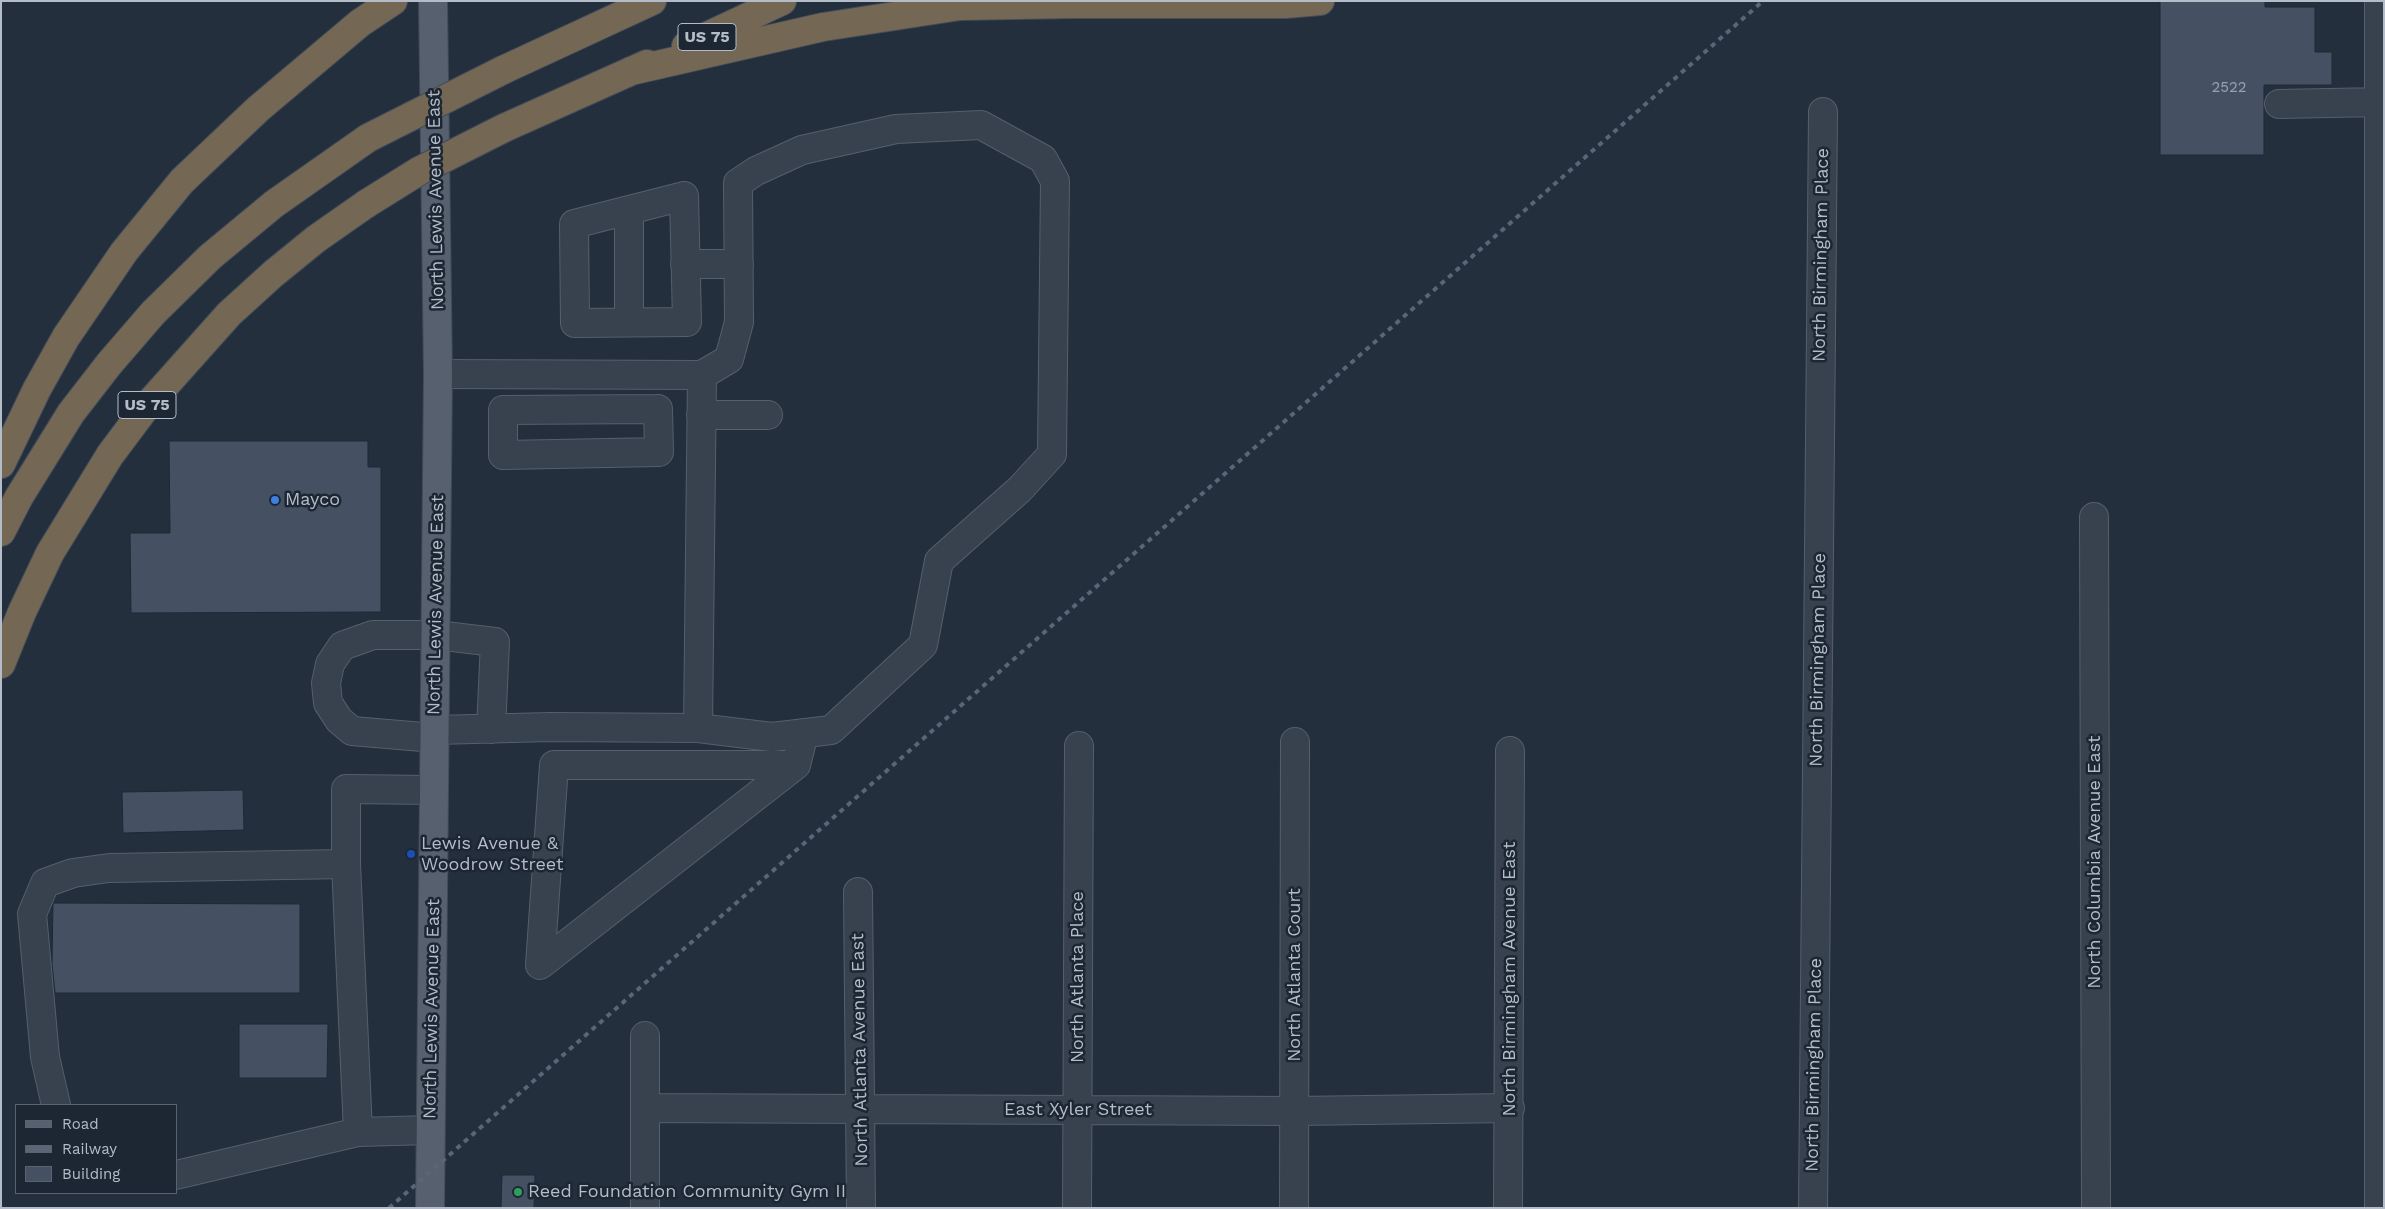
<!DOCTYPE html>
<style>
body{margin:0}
#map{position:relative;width:2385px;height:1209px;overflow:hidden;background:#242f3e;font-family:"Work Sans",sans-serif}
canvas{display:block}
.frame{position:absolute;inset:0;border:2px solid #b4bcc9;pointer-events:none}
.legend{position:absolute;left:15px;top:1104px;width:162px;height:90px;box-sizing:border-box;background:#1d2633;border:1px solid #59626f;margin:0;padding:6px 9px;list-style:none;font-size:15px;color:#b4bcc9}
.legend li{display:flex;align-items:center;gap:10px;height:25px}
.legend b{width:25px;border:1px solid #59626f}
</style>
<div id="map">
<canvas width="2385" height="1209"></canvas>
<div class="frame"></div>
<ul class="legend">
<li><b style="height:6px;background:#56606e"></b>Road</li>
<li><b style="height:6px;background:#5a6575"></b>Railway</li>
<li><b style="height:14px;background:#455162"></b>Building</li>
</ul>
</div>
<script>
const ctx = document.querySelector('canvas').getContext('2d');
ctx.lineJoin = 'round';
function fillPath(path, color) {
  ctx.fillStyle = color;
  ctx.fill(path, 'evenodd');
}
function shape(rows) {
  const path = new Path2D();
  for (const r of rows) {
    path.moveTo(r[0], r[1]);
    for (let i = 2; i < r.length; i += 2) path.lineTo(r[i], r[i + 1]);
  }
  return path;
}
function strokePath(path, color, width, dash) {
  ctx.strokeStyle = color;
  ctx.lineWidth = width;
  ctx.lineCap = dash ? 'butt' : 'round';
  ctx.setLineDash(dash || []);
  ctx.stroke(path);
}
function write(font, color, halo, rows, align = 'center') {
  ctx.font = font + ' "Work Sans",sans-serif';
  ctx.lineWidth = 5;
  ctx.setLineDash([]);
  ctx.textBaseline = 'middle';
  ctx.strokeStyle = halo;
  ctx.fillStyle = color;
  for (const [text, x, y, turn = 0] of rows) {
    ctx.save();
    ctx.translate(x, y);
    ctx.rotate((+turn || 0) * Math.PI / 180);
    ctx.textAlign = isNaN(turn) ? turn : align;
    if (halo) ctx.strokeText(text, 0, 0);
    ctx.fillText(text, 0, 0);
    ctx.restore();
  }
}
const building = shape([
 [2160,1,2265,1,2265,7,2315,7,2315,52,2332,52,2332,85,2264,85,2264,155,2160,155,2160,1],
 [169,441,368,441,368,467,381,467,381,612,131,613,130,533,170,533,169,441],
 [243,790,244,830,123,833,122,792,243,790],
 [53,903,300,904,300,993,55,993,52,964,53,903],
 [239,1024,328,1024,327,1078,239,1078,239,1024],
 [502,1175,535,1175,534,1208,501,1208,502,1175]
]);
const minor = shape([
 [2379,1,2379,1208],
 [2279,104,2379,102],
 [684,196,687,322,575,323,574,224,684,196],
 [629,210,629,322],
 [685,264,739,264],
 [658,409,659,452,503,455,503,410,658,409],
 [701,415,768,415],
 [2094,517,2096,1208],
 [698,728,702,375],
 [435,730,550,727,698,728,772,737,831,730,923,645,939,561,1020,489,1052,454,1055,181,1043,159,981,125,896,129,802,150,756,171,738,183,739,322,729,359,702,375,438,374],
 [435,738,352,731,339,720,328,703,326,683,330,664,342,646,373,635,436,635,495,642,491,729],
 [796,765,554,765,540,965,796,765,804,733],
 [858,892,861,1208],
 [645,1036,645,1208],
 [56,1105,45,1057,32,914,45,883,73,873,109,868,346,864],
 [645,1108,1295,1111,1510,1108],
 [358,1132,346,864,346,789,434,790],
 [176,1175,358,1132,430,1130],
 [1077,1208,1079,746],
 [1294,1208,1295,742],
 [1508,1208,1510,751],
 [1813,1208,1823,112]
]);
const major = shape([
 [430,1208,438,374,433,1]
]);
const highway = shape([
 [686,46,782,1],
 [503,70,652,1],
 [631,71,823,27,960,6,1073,4,1286,4,1320,1],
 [504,128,647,64],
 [1,464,37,389,66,337,124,252,182,181,258,109,360,23,393,1],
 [1,532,19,497,71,413,109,364,153,313,210,257,274,204,368,138],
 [1,664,22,612,50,553,110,455,146,407,229,314,273,274,316,239,366,204]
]);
const rail = shape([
 [389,1208,1763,1]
]);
const highwayBridge = shape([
 [368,138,503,70],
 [366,204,419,171,504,128]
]);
const markers = [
 [275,500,5,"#3f7fe0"],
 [411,854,5,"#1a4fb4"],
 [518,1192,5,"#2e9e5b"]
];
const numberNames = [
 ["2522",2229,88]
];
const shields = [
 [707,37,58],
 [147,405,58]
];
const shieldNames = [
 ["US 75",707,37],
 ["US 75",147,405]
];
const streetNames = [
 ["North Lewis Avenue East",436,200,-91],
 ["North Birmingham Place",1821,255,-89],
 ["North Lewis Avenue East",436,605,-89],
 ["North Birmingham Place",1818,660,-89],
 ["North Columbia Avenue East",2095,862,-90],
 ["North Atlanta Court",1295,975,-90],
 ["North Atlanta Place",1078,977,-90],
 ["North Birmingham Avenue East",1510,979,-90],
 ["North Lewis Avenue East",432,1009,-89],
 ["North Atlanta Avenue East",860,1050,-91],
 ["North Birmingham Place",1814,1065,-89],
 ["East Xyler Street",1078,1110]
];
const poiNames = [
 ["Mayco",285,500],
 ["Lewis Avenue &",421,844],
 ["Woodrow Street",421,865],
 ["Reed Foundation Community Gym II",528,1192]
];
fillPath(building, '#455162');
strokePath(building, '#1f2835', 1);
strokePath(minor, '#565f6c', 30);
strokePath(major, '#414a57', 30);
strokePath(highway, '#434c59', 30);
strokePath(minor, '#38414e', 28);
strokePath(major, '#56606e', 28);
strokePath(highway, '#746855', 28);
strokePath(rail, '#5a6575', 4, [5, 5]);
strokePath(highwayBridge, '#434c59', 30, []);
strokePath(highwayBridge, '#746855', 28);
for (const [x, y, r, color] of markers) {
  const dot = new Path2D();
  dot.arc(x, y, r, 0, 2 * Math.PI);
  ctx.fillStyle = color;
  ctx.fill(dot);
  strokePath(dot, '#1d2633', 2);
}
write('15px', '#98a1af', null, numberNames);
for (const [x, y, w] of shields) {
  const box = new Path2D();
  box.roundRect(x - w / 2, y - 13.5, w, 27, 4);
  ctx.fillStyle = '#1d2633';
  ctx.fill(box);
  strokePath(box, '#b4bcc9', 1);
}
write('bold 16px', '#b4bcc9', null, shieldNames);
write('18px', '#b4bcc9', '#1d2633', streetNames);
write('18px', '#b4bcc9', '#1d2633', poiNames, 'left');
</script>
